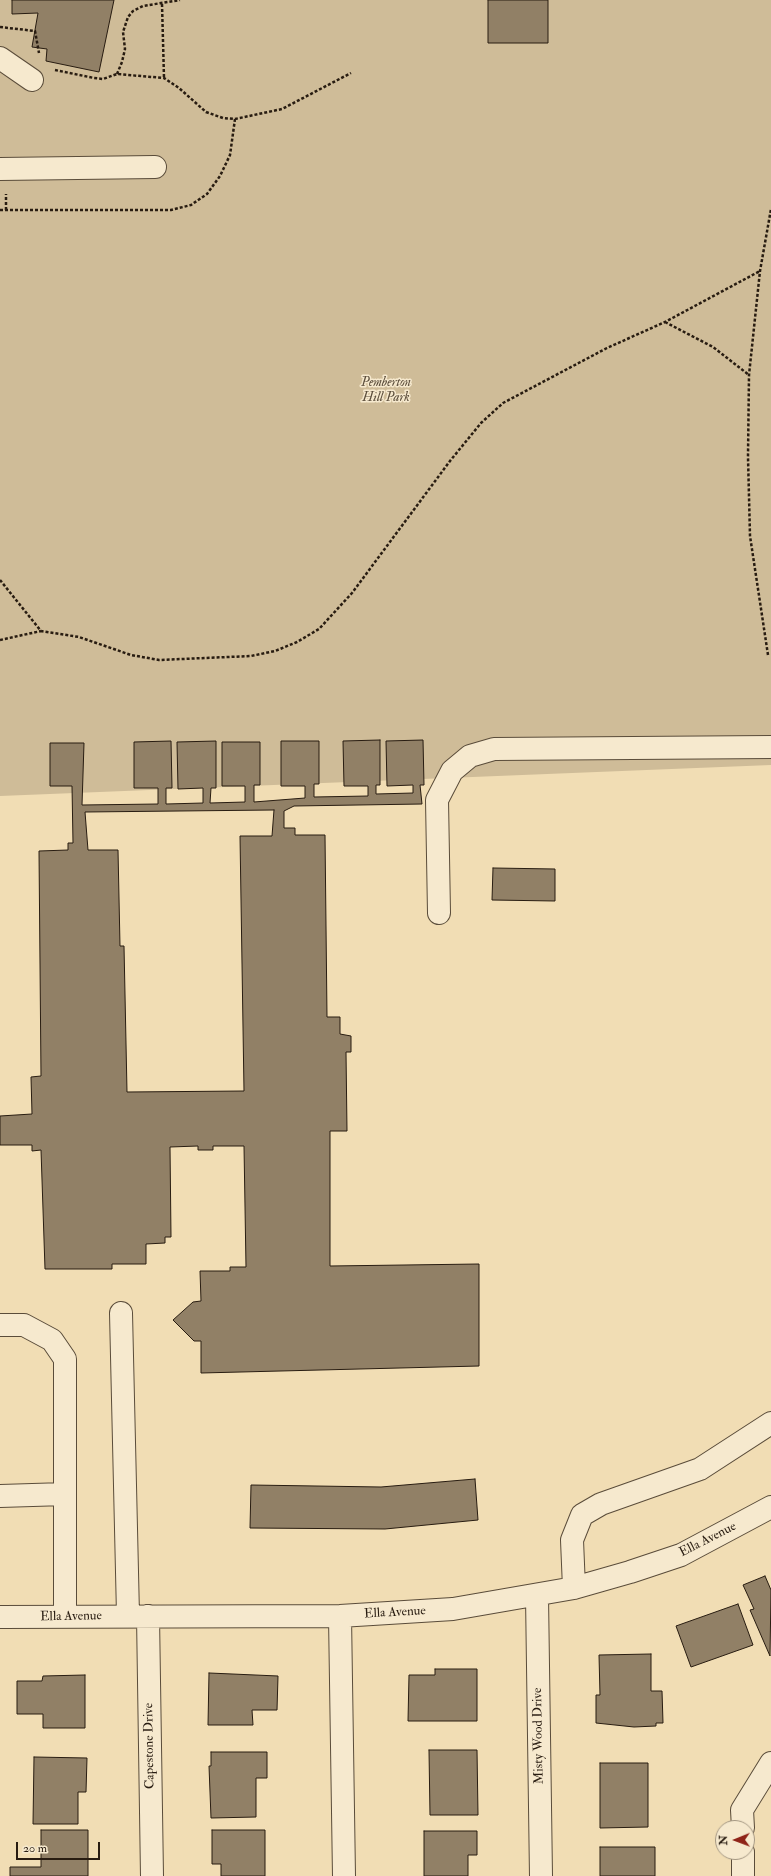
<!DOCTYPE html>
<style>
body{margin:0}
#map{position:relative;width:771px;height:1876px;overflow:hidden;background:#f1ddb4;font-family:"IM FELL Double Pica",serif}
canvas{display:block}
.north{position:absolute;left:715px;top:1820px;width:40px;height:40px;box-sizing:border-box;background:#f6e9ce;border:1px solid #a49782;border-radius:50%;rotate:269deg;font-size:11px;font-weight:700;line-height:16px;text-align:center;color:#281c11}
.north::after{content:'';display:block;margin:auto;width:14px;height:18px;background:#8f2418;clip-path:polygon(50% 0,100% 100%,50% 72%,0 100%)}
.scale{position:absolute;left:16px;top:1842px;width:84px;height:18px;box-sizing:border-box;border:2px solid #281c11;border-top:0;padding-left:5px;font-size:12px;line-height:14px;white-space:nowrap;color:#281c11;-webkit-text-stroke:3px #f6e9ce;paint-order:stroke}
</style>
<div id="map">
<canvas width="771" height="1876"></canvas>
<div class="north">N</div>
<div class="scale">20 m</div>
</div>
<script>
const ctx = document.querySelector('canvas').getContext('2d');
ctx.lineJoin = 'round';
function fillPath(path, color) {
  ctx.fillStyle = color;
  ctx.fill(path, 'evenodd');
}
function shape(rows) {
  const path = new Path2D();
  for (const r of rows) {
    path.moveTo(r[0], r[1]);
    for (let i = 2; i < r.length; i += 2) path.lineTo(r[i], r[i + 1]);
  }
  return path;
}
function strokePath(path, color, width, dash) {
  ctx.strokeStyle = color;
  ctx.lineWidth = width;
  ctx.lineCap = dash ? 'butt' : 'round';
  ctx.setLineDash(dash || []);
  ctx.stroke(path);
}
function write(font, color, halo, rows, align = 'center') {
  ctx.font = font + ' "IM FELL Double Pica",serif';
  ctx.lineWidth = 3;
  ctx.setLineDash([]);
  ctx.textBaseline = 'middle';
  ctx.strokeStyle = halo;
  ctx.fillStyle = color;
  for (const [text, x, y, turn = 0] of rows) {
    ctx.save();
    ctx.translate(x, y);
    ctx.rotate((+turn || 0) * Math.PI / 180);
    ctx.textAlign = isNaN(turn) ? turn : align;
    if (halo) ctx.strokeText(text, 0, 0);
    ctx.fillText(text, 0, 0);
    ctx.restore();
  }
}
const green = shape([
 [0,0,771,0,771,765,0,796]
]);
const building = shape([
 [12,0,114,0,99,72,46,61,47,49,32,47,38,13,12,14,12,0],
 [488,0,548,0,548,43,488,43,488,0],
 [380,740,380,785,376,785,376,794,413,793,413,785,387,786,386,741,423,740,424,785,420,785,422,804,294,806,284,811,284,828,295,828,295,835,325,835,327,1017,340,1017,340,1034,351,1036,351,1052,346,1052,347,1131,330,1131,330,1266,479,1264,479,1366,201,1373,201,1341,194,1341,173,1320,193,1302,201,1301,200,1271,230,1271,230,1267,246,1267,244,1146,213,1146,213,1150,198,1150,198,1146,170,1147,171,1237,165,1237,165,1243,146,1244,146,1264,112,1264,112,1269,45,1269,41,1150,32,1151,32,1145,0,1145,0,1116,32,1114,31,1077,41,1076,39,851,68,850,68,843,73,843,72,786,50,786,50,743,84,743,82,805,158,804,158,788,134,788,134,742,171,741,172,788,166,788,166,804,203,803,203,788,178,789,177,742,216,741,216,788,211,788,210,803,245,802,245,786,222,786,222,742,260,742,260,785,254,785,254,802,305,798,305,786,281,786,281,741,319,741,319,784,314,784,314,797,368,796,368,786,344,786,343,741,380,740],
 [274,810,272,836,240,836,244,1091,127,1092,124,946,120,946,118,850,88,850,85,812,274,810],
 [493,868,555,869,555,901,492,900,493,868],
 [475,1479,478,1520,385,1529,250,1528,251,1485,381,1487,475,1479],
 [765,1576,771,1590,770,1656,750,1610,754,1609,743,1585,765,1576],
 [738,1604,753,1645,691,1667,676,1626,738,1604],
 [651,1654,651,1691,662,1691,663,1723,656,1723,656,1726,634,1727,596,1723,596,1695,600,1695,599,1655,651,1654],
 [435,1669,477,1669,477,1721,408,1721,409,1675,435,1675,435,1669],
 [209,1673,278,1676,277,1710,252,1710,253,1725,208,1725,209,1673],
 [85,1675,85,1728,43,1728,43,1714,17,1714,17,1681,42,1681,43,1676,85,1675],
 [429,1750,477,1750,478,1815,430,1815,429,1750],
 [211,1752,267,1752,267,1778,256,1778,256,1817,211,1818,209,1766,211,1766,211,1752],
 [34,1757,87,1758,86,1792,78,1792,78,1824,33,1824,34,1757],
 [600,1763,648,1763,648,1827,600,1828,600,1763],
 [41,1830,88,1830,88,1876,10,1876,10,1867,41,1867,41,1830],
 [212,1830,265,1830,265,1876,221,1876,221,1864,212,1864,212,1830],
 [424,1831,477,1831,477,1855,468,1855,468,1876,424,1876,424,1831],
 [600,1847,655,1847,655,1876,600,1876,600,1847]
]);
const path = shape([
 [162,4,164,78],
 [0,27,35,31,39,53],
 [55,70,94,78,103,79,117,74,164,78,179,88,206,112,223,118,235,119,282,109,351,73],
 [117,74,122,62,125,49,123,32,128,17,133,11,143,6,180,0],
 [0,210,171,210,191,205,207,194,220,176,230,155,235,119],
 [6,210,6,194],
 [665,322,713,347,749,375],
 [0,580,41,631,79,637,131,655,159,660,251,656,275,651,297,642,319,629,352,593,450,461,481,423,503,403,607,348,665,322,760,271],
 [0,640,41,631],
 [768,655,750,536,748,457,749,375,760,271,771,209]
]);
const minor = shape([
 [0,58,32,80],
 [0,169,155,167],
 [439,913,437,800,452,771,470,756,494,749,771,747],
 [121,1313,128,1615],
 [0,1325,24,1325,52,1340,65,1359,65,1617],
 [0,1496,65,1494],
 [574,1588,572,1540,582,1515,601,1504,700,1469,771,1423],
 [537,1596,541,1876],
 [148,1616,152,1876],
 [340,1616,344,1876],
 [0,1617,340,1616,453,1609,574,1588,630,1572,681,1555,771,1507],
 [743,1828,742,1810,771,1763],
 [743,1852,743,1876]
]);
const parkNames = [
 ["Pemberton",386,383],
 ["Hill Park",386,398]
];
const streetNames = [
 ["Ella Avenue",708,1540,-27],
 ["Ella Avenue",395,1613,-3],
 ["Ella Avenue",71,1617,-1],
 ["Misty Wood Drive",539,1736,-91],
 ["Capestone Drive",150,1746,-91]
];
fillPath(green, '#cfbc98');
fillPath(building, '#918066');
strokePath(building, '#281c11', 1);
strokePath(minor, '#5a4c3a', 24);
strokePath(path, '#281c11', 2.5, [3, 2]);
strokePath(minor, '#f6e9ce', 22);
write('italic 13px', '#5a4c3a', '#f6e9ce', parkNames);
write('13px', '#281c11', '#f6e9ce', streetNames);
</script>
